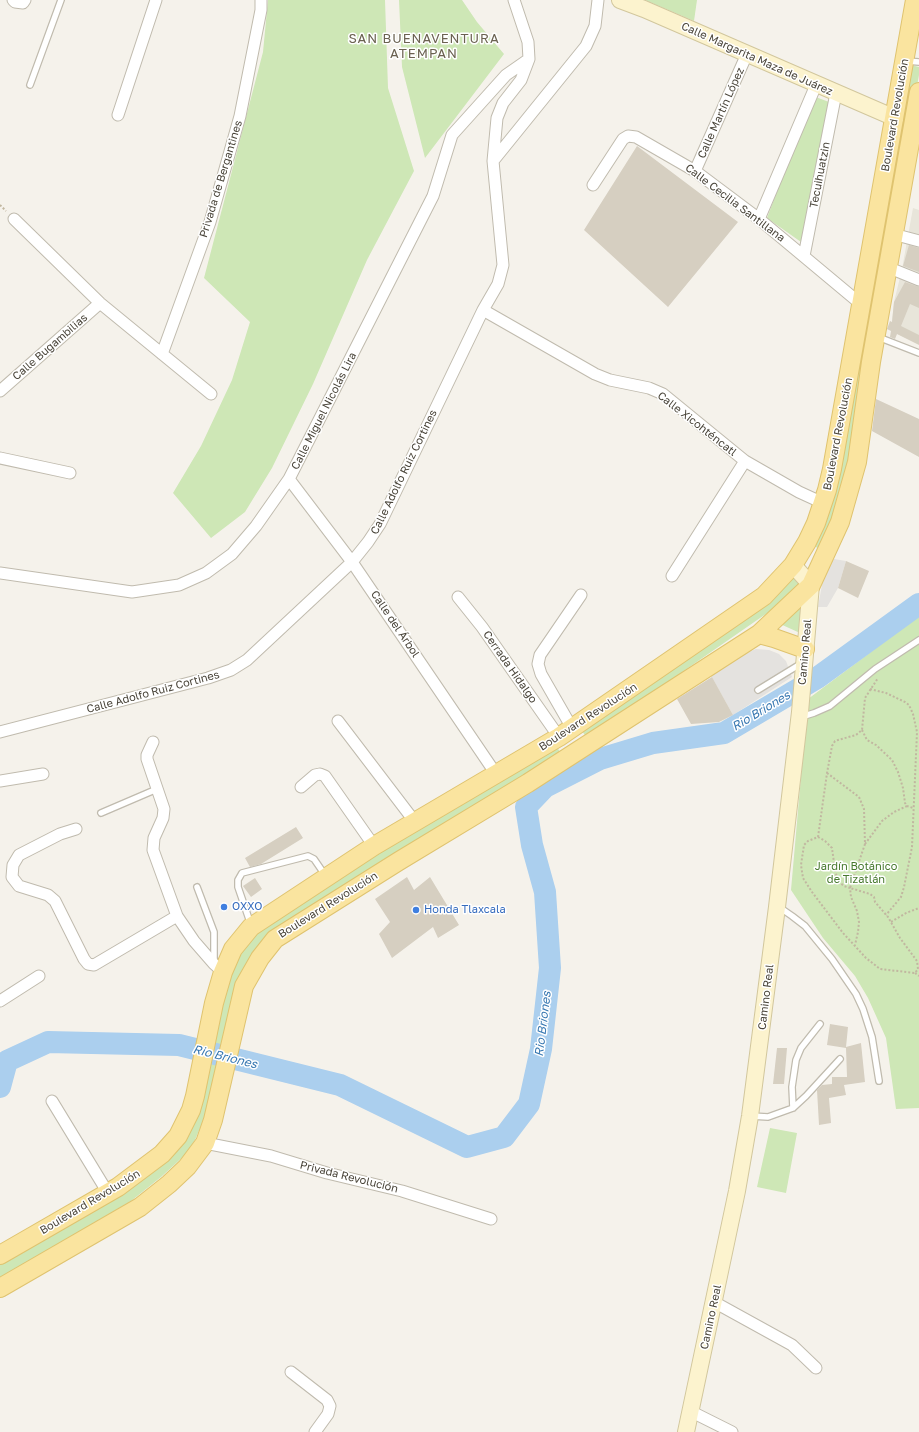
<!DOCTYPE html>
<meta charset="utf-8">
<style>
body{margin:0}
canvas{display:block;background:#f5f2eb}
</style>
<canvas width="919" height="1432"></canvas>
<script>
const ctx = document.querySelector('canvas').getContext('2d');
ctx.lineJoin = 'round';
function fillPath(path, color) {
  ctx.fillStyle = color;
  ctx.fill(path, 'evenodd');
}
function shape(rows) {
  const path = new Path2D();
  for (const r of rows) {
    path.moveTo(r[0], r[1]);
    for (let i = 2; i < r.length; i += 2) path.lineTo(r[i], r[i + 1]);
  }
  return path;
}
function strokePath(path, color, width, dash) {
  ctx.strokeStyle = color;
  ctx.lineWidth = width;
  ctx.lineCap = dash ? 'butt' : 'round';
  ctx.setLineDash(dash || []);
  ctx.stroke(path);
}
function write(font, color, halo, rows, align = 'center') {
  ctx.font = font + ' "Golos Text",sans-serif';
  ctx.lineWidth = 3;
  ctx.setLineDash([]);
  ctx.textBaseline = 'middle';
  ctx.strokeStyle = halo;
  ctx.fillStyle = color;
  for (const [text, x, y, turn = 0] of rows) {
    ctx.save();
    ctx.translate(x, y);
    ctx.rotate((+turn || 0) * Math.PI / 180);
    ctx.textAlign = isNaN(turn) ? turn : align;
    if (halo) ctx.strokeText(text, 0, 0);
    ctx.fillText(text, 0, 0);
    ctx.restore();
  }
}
const residential = shape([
 [913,208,919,210,919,344,891,331,894,302,902,269]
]);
const green = shape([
 [268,0,385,0,388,88,414,171,367,260,313,384,272,468,245,512,211,538,173,493,201,446,232,380,250,322,204,278,263,52],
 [399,0,462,0,477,22,504,54,425,158,402,67],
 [645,0,697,0,694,21],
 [911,65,919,67,919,75,890,234,853,453,822,551,810,543],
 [813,96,829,102,801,242,767,218],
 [792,572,802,584,773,609,587,738,579,727],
 [803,599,800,633,778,623],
 [919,616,919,1108,896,1109,886,1038,868,998,855,976,823,938,791,890,806,720,804,702],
 [555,744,562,755,270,935,235,984,205,1116,195,1140,186,1154,161,1177,131,1201,0,1278,0,1261,179,1139,218,1005,242,949,261,927],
 [770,1128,797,1133,786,1193,757,1187]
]);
const parking = shape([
 [834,559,846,561,838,588,827,607,818,607,823,579],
 [756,649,769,650,779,654,786,661,792,677,733,715,709,672,739,656]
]);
const river = shape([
 [0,1087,7,1061,48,1042,179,1045,340,1085,467,1147,504,1137,529,1104,541,1049,550,968,545,892,532,845,526,807,545,787,600,759,653,743,724,733,817,678,919,604]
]);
const building = shape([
 [637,146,738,222,668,307,584,230],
 [909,245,919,248,919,272,903,266],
 [905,282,919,287,919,308,910,304,901,326,919,335,919,345,897,334,895,339,890,337,891,331,887,329,890,321,892,322,894,302],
 [876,399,919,419,919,457,872,431],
 [846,561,869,571,858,598,838,588],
 [712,677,733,715,719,722,691,724,677,699],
 [296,827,303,838,261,864,250,867,245,858],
 [407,877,414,890,430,877,459,925,438,938,433,927,392,958,379,934,390,922,375,899],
 [255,878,262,889,251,897,243,886],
 [830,1024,848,1027,846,1047,861,1043,865,1082,844,1085,846,1095,829,1098,831,1123,819,1125,817,1090,822,1085,832,1084,832,1077,847,1077,846,1048,827,1045],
 [777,1048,787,1048,784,1084,773,1084]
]);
const path = shape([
 [0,205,6,211],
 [870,689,886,693,905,702,909,705,913,714,917,732,912,847,904,887,901,897,886,915],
 [862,730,867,740,876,745,892,760,898,772,903,788,905,803,907,806,913,808],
 [827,773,859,797,864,809,865,844,850,888,870,894,874,897,875,902,888,917,900,938,917,961,918,969,915,973,880,969,866,958,843,933,812,892,803,878,801,865,804,845,808,841,818,837,827,773,832,746,835,741,838,740,856,735,862,730,865,698,878,678],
 [818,837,825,841,832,848,835,870,838,881,844,886,850,888,851,897,857,911,859,922,858,932,855,945],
 [865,844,882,821,894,812,907,806],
 [891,922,906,913,919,908],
 [915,973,919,976]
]);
const lane = shape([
 [907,61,919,62],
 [30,85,61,0],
 [878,337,919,353],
 [758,690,802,663],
 [801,717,814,713,830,706,875,669,919,640],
 [101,813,157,789],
 [197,887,214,932,214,961],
 [779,907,792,916,805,926,832,959,856,994,863,1009,872,1037,879,1081],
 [251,925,238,887,238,880,242,873,308,856,314,859,325,875],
 [793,1108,792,1087,796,1060,801,1048,820,1024],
 [751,1116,768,1117,793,1108,806,1096,840,1059]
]);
const street = shape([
 [13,0,15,2,23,3,25,0],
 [118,115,156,0],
 [493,161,586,46,595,26,598,0],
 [695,171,747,54],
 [593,185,623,139,628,136,636,137,695,171,759,219,862,305],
 [14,219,100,303,211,394],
 [759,219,816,85],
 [893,234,919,241],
 [804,256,836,93],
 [887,267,919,280],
 [483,310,595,374,610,380,649,388,663,394,745,461,799,492,823,503],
 [162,354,210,222,240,116,261,10,261,0],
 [0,391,100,303],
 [0,458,70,473],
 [289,479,352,562,496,774],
 [0,573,132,592,179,585,206,573,232,554,256,526,289,479,433,196,452,135,506,75,529,59],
 [672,576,745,461],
 [458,597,482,627,559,737],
 [338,721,415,822],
 [572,728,541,674,538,664,540,655,581,595],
 [0,732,208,678,231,670,247,660,352,562,368,542,380,524,483,310,498,284,503,265,493,161,497,118,503,103,521,80,529,59,528,42,514,0],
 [153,742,147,755,147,759,164,809,163,818,154,838,153,850,177,916,194,941,214,964,223,972],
 [0,781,43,774],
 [301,787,315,775,320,774,325,776,374,846],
 [76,829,60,834,19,855,13,865,12,877,19,886,48,895,55,901,84,959,88,964,94,965,177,916],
 [0,1001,39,976],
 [52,1101,108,1193],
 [205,1143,271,1156,327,1173,402,1191,491,1219],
 [714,1302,792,1345,816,1368],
 [291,1372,327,1400,330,1406,328,1414,315,1432],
 [692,1412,732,1432]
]);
const secondary = shape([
 [620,0,644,9,895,118],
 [686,1432,737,1191,750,1116,777,907,800,712,811,585,793,565]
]);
const primary = shape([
 [759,634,774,638,805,649],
 [0,1255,118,1187,162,1154,178,1136,191,1110,195,1096,214,1003,223,972,233,949,251,927,374,846,559,737,764,596,793,565,807,542,816,523,827,490,832,469,915,0],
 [0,1288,140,1207,169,1184,187,1167,205,1143,213,1120,244,986,260,958,275,939,399,861,528,783,759,634,811,585,840,522,857,462,871,362,919,92]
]);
const markers = [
 [224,907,4,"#3f7fe0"],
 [416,910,4,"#3f7fe0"]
];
const streetNames = [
 ["Calle Margarita Maza de Juárez",757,59,24],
 ["Calle Martín López",721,113,-66],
 ["Boulevard Revolución",895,115,-80],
 ["Tecuihuatzin",820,175,-79],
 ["Privada de Bergantines",221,179,-73],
 ["Calle Cecilia Santillana",735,203,37],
 ["Calle Bugambilias",50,347,-41],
 ["Calle Miguel Nicolás Lira",324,411,-63],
 ["Calle Xicohténcatl",697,424,38],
 ["Boulevard Revolución",838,434,-79],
 ["Calle Adolfo Ruiz Cortines",404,472,-64],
 ["Calle del Árbol",395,624,56],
 ["Camino Real",805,652,-85],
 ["Cerrada Hidalgo",510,667,55],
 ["Calle Adolfo Ruiz Cortines",153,692,-15],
 ["Boulevard Revolución",588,717,-33],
 ["Boulevard Revolución",328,905,-32],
 ["Camino Real",766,997,-83],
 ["Privada Revolución",349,1177,14],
 ["Boulevard Revolución",90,1202,-31],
 ["Camino Real",711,1317,-78]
];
const parkNames = [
 ["Jardín Botánico",856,867],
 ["de Tizatlán",856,880]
];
const shopNames = [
 ["OXXO",232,907],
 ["Honda Tlaxcala",424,910]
];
const waterNames = [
 ["Rio Briones",761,711,-31],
 ["Rio Briones",543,1024,-83],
 ["Rio Briones",225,1057,14]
];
const quarterNames = [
 ["SAN BUENAVENTURA",424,39],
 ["ATEMPAN",424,54]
];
fillPath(residential, '#e8e5da');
fillPath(green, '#cee7b6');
fillPath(parking, '#e4e2df');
strokePath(river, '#abcfee', 22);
fillPath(building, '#d6cfc1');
strokePath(lane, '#c0bbae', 8);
strokePath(street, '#c0bbae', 13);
strokePath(secondary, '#d2c79d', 18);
strokePath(primary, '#dfc36f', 20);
strokePath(path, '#c1b7a0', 2, [2, 2]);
strokePath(lane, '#fff', 5.5);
strokePath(street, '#fff', 11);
strokePath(secondary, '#fcf3ce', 16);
strokePath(primary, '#fae49f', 18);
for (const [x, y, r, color] of markers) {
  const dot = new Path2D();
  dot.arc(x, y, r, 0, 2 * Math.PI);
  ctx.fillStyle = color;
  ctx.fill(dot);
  strokePath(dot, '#fff', 1.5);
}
write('11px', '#494439', '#fff', streetNames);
write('11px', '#47792e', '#fff', parkNames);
write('11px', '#366cbe', '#fff', shopNames, 'left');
write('italic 12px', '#3677b1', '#fff', waterNames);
ctx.letterSpacing = '1px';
write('13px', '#6b6251', '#fff', quarterNames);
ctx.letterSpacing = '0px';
</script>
